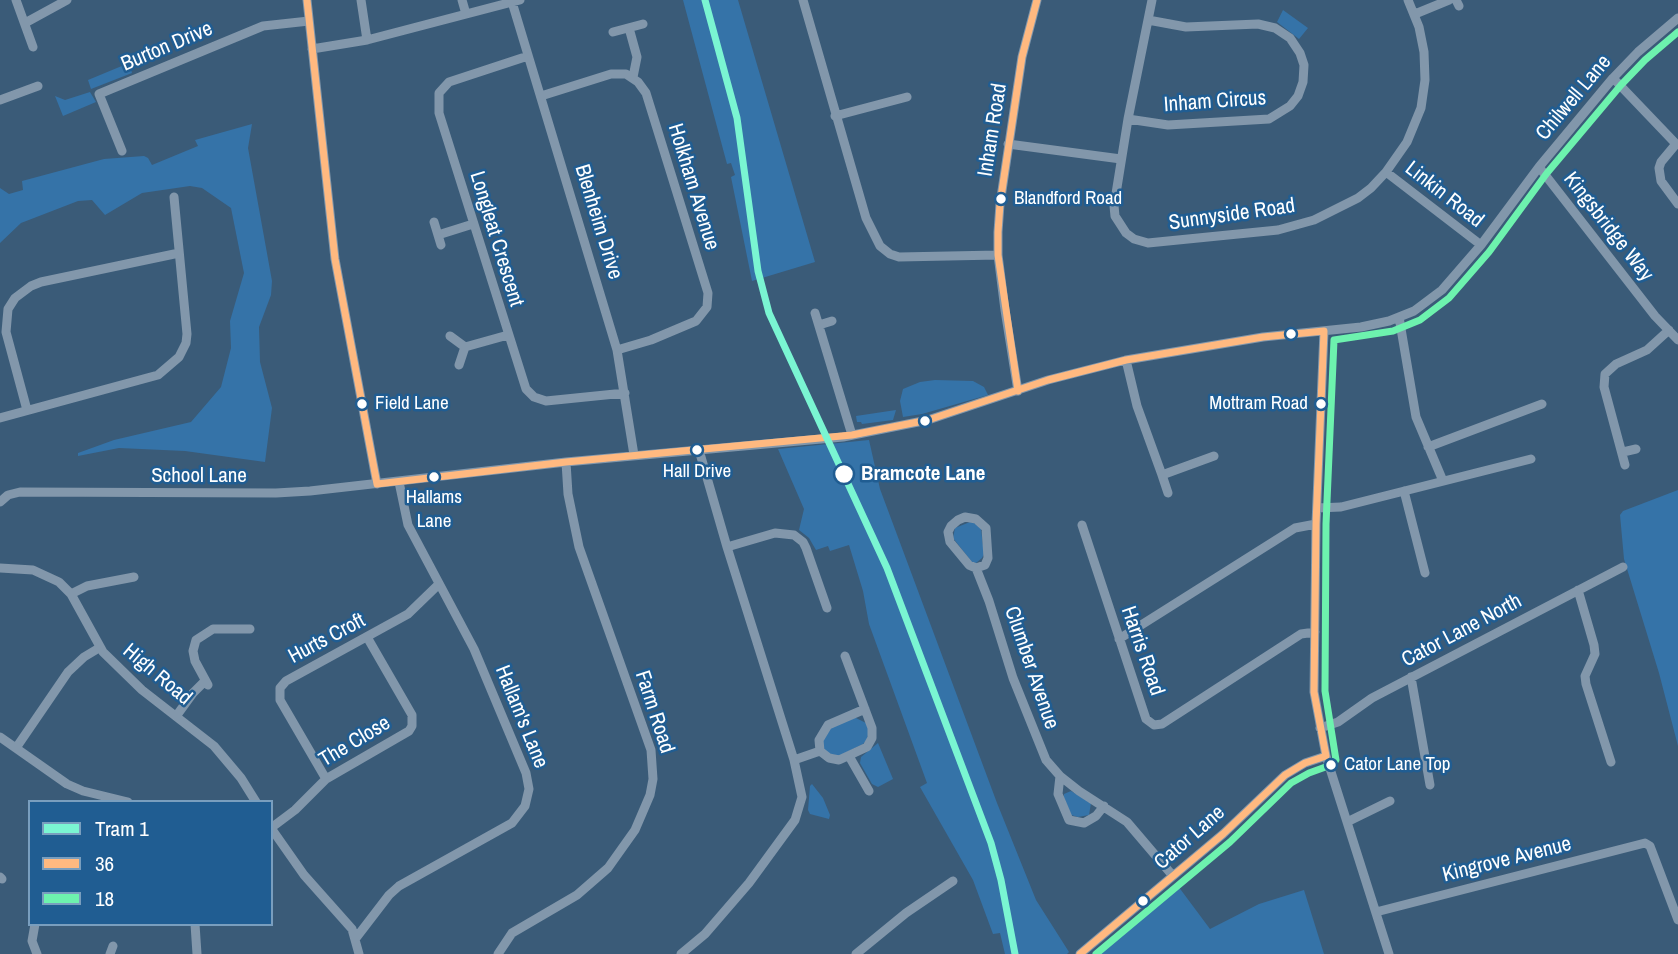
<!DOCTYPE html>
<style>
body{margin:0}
#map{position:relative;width:1678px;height:954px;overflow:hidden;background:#3a5b78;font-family:"Archivo Narrow",sans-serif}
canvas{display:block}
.legend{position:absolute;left:28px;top:800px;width:245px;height:126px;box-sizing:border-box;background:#205d92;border:2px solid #799ebe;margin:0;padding:9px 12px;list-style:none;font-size:21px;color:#fff}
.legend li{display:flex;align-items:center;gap:14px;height:35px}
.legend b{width:35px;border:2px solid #799ebe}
</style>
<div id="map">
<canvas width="1678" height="954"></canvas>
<ul class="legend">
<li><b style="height:9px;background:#7af5d2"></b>Tram 1</li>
<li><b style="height:9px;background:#ffb980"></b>36</li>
<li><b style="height:9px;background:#6df2ae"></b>18</li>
</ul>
</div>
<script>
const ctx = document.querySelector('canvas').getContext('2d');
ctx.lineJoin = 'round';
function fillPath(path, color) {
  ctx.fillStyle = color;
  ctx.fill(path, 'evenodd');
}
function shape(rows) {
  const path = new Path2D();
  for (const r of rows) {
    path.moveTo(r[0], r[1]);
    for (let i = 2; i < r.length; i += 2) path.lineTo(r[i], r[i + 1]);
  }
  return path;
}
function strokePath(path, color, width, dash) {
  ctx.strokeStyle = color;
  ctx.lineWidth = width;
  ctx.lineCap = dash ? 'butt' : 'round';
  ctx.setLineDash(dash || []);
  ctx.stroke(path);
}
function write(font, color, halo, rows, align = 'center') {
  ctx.font = font + ' "Archivo Narrow",sans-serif';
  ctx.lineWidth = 5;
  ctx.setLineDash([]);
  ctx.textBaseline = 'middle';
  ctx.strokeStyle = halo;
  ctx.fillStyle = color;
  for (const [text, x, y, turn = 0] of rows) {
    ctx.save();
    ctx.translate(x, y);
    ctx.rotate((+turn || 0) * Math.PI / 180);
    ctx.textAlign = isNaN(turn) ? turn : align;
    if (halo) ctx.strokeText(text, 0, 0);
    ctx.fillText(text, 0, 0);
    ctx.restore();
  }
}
const green = shape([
 [683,0,738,0,815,262,752,281,731,177,735,175,731,163,727,164],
 [1283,10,1308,28,1299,39,1277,22],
 [129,63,132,73,91,89,88,80],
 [90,92,96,102,63,116,55,96,65,100],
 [252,124,248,148,272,281,271,295,259,327,260,362,272,408,265,462,185,451,119,448,78,456,78,453,114,440,191,422,221,387,231,348,230,321,244,273,231,208,202,188,190,186,142,193,105,215,92,200,78,201,21,223,0,243,0,188,9,194,23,190,22,181,104,159,144,156,148,158,152,165,198,146,195,140],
 [935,380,973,381,984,387,988,395,922,414,903,417,900,401,903,389,920,382],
 [896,410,893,420,862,424,861,422,857,422,856,416],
 [869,440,880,489,997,803,1036,900,1069,952,1067,954,1005,954,1000,933,993,934,973,880,920,787,927,783,869,624,863,591,849,545,830,551,828,546,816,550,809,538,799,530,804,509,778,449],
 [1678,490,1678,746,1659,673,1624,559,1620,515,1623,511],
 [970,522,977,524,981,529,984,554,982,558,976,563,972,562,953,538,955,528],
 [851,718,856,718,866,723,869,729,867,740,863,744,839,756,827,753,823,747,823,739,828,729],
 [878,743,893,779,878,787,872,784,860,763,861,757],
 [812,784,823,798,830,815,829,819,810,814,808,810,810,786],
 [1071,791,1091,803,1089,815,1078,817,1071,815,1064,798,1064,794],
 [1178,886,1210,929,1259,904,1304,890,1324,954,1097,954]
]);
const minor = shape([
 [16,0,33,47],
 [307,0,335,259,377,484],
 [361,0,367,40],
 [462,0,466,14],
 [803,0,866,218,880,246,890,254,899,257,998,255],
 [1152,0,1128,119,1114,206,1115,216,1126,233,1134,239,1148,243,1278,230,1314,220,1358,198,1371,188,1386,172,1407,142,1421,108,1425,80,1424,52,1419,27,1408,0],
 [1456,0,1459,6],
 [512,2,617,350,634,455],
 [1415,14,1449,0],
 [25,23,67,0],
 [629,28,637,57,633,77],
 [613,32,643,24],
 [312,49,367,40,520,0],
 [528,56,449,82,439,93,439,113,526,389,534,397,546,401,625,393],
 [1613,78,1676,144,1661,162,1659,168,1661,181,1678,204],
 [541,96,611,74,626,74,638,82,646,93,708,293,707,307,696,321,651,340,617,350],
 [0,100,38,86],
 [835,116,907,97],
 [1128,119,1168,125,1269,119,1290,106,1298,96,1303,82,1304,65,1300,53,1290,38,1275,28,1258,24,1186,27,1148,20],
 [1008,144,1121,159],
 [122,151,99,94,263,26,309,21],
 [1539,167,1655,316,1678,340],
 [1386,172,1481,245],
 [434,222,441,245],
 [438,235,473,224],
 [815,313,852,435],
 [1399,317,1416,417,1443,481],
 [819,325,832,321],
 [1324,331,1316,524,1314,692,1326,756,1389,954],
 [450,336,465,347,459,365],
 [465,347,508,335],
 [1126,360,1137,406,1162,475,1214,456],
 [1018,391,1005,310,998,255,998,232,1000,204,1022,57,1037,0],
 [27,410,6,332,8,309,15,298,31,286,41,282,179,253],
 [0,418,158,375,179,357,186,343,187,334,174,197],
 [1428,447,1542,404],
 [1623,452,1636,449],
 [1625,465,1604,387,1605,374,1616,364,1647,350,1669,330],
 [1162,475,1168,493],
 [1404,491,1425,573],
 [0,502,8,495,20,492,276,493,310,491,566,462,843,437,928,420,1048,380,1126,360,1263,337,1361,327,1389,321,1414,311,1442,290,1481,245,1539,167,1613,78,1638,52,1678,18],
 [1317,508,1341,507,1531,459],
 [1082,525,1146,719,1154,725,1162,724,1301,634,1315,632],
 [727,547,775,533,794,535,803,542,806,548,827,608],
 [0,568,33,570,59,582,71,594,103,652,142,690,214,746,241,778,256,802],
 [976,568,985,565,988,558,986,528,976,519,965,517,958,520,951,526,948,532,950,542,969,565,976,568,989,601,1013,678,1046,760,1060,776,1079,791,1127,822,1173,876],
 [1578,590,1594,645,1595,654,1585,676,1586,684,1611,762],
 [71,594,87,586,134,577],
 [1119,639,1295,528,1316,524],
 [1411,677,1430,785],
 [208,685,195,661,193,651,196,640,213,629,250,629],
 [177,715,193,693,205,681],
 [1320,728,1338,722,1372,698,1623,567],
 [0,737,67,784,83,791,128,802],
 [16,748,68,672,84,657,99,648],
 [820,751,829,758,839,760,867,747,872,738,872,728,845,656],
 [849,756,869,791],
 [794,760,820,751,819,740,828,725,865,709],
 [1060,776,1058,794,1069,820,1084,823,1096,816,1104,806],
 [326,779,280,700,280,688,286,681,408,614,439,584],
 [1347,822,1390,801],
 [271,828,295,810,326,779,409,731,412,726,412,715,367,637],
 [271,828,304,875,352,929,359,954],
 [0,877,2,879],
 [1376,912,1645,843,1650,846,1678,920],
 [35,924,32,941,37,954],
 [195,924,197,954],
 [356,938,389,895,399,886,512,823,525,806,529,789,526,773,474,649,408,525,399,482],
 [110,954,113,946],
 [498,954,512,933,577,895,608,868,635,830,650,795,653,779,651,750,579,547,568,494,566,462],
 [681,954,705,934,749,883,795,820,802,797,794,760,727,547,699,450],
 [856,954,906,913,953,881],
 [1080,954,1223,834,1285,775,1305,763,1326,756]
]);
const bus1 = shape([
 [307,0,335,259,377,484,566,462,852,435,928,420,1048,380,1126,360,1263,337,1324,331,1316,524,1314,692,1326,756,1305,763,1285,775,1223,834,1080,954],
 [1018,391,998,255,998,232,1000,204,1022,57,1037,0]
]);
const bus2 = shape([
 [1096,954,1230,842,1291,783,1309,773,1331,765,1336,760,1325,691,1326,524,1334,340,1393,331,1420,320,1449,298,1489,252,1547,173,1621,85,1645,60,1678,32]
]);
const tram1 = shape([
 [705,0,737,118,758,271,769,313,887,568,991,843,1001,880,1015,954]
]);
const markers = [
 [1001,199,6,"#fff"],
 [1291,334,6,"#fff"],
 [362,404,6,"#fff"],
 [1321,404,6,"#fff"],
 [925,421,6,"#fff"],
 [697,450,6,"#fff"],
 [844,474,10,"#fff"],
 [434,477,6,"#fff"],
 [1331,765,6,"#fff"],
 [1143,901,6,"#fff"]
];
const busNames = [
 ["Blandford Road",1014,199],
 ["Field Lane",375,404],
 ["Mottram Road",1308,404,"right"],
 ["Hall Drive",697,472,"center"],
 ["Hallams",434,498,"center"],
 ["Lane",434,522,"center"],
 ["Cator Lane Top",1344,765]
];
const streetNames = [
 ["Burton Drive",167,47,-23],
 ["Chilwell Lane",1574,98,-50],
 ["Inham Circus",1215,102,-4],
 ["Inham Road",993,130,-81],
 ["Holkham Avenue",693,187,73],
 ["Linkin Road",1444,195,38],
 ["Sunnyside Road",1232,215,-8],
 ["Blenheim Drive",598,222,73],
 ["Kingsbridge Way",1608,227,52],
 ["Longleat Crescent",496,239,73],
 ["School Lane",199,476],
 ["Cator Lane North",1462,631,-28],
 ["Hurts Croft",327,639,-28],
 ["Harris Road",1142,651,71],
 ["Clumber Avenue",1031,668,71],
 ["High Road",157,675,40],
 ["Farm Road",654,712,72],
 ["Hallam's Lane",521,717,68],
 ["The Close",355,742,-31],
 ["Cator Lane",1190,838,-41],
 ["Kingrove Avenue",1507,860,-14]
];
const stopNames = [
 ["Bramcote Lane",861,474]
];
fillPath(green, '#3573a8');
strokePath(minor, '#8297ab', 9);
strokePath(bus1, '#ffb980', 7);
strokePath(bus2, '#6df2ae', 7);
strokePath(tram1, '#7af5d2', 7);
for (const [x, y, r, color] of markers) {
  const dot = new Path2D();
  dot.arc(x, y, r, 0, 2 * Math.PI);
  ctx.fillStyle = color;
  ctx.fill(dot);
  strokePath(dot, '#205d92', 2.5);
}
write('19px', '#fff', '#205d92', busNames, 'left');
write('21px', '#fff', '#205d92', streetNames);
write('bold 21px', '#fff', '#205d92', stopNames, 'left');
</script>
